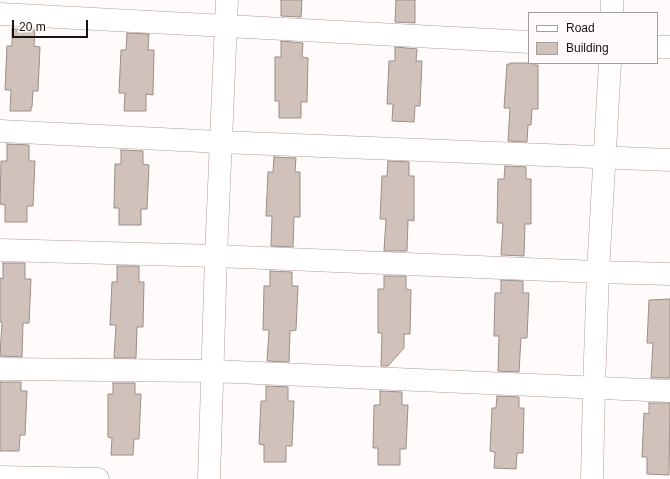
<!DOCTYPE html>
<style>
body{margin:0}
#map{position:relative;width:670px;height:479px;overflow:hidden;background:#fefbfa;font-family:Arial,sans-serif}
canvas{display:block}
.legend{position:absolute;left:528px;top:12px;width:130px;height:52px;box-sizing:border-box;background:#fefbfa;border:1px solid #a29e9d;margin:0;padding:5px 7px;list-style:none;font-size:12px;color:#181311}
.legend li{display:flex;align-items:center;gap:8px;height:20px}
.legend b{width:20px;border:1px solid #a29e9d}
.scale{position:absolute;left:12px;top:20px;width:76px;height:18px;box-sizing:border-box;border:2px solid #181311;border-top:0;padding-left:5px;font-size:12px;line-height:14px;white-space:nowrap;color:#181311;-webkit-text-stroke:3px #fefbfa;paint-order:stroke}
</style>
<div id="map">
<canvas width="670" height="479"></canvas>
<ul class="legend">
<li><b style="height:5px;background:#fff"></b>Road</li>
<li><b style="height:11px;background:#d0c1bb"></b>Building</li>
</ul>
<div class="scale">20 m</div>
</div>
<script>
const ctx = document.querySelector('canvas').getContext('2d');
ctx.lineJoin = 'round';
function fillPath(path, color) {
  ctx.fillStyle = color;
  ctx.fill(path, 'evenodd');
}
function shape(rows) {
  const path = new Path2D();
  for (const r of rows) {
    path.moveTo(r[0], r[1]);
    for (let i = 2; i < r.length; i += 2) path.lineTo(r[i], r[i + 1]);
  }
  return path;
}
function strokePath(path, color, width, dash) {
  ctx.strokeStyle = color;
  ctx.lineWidth = width;
  ctx.lineCap = dash ? 'butt' : 'round';
  ctx.setLineDash(dash || []);
  ctx.stroke(path);
}
const building = shape([
 [281,0,302,0,301,17,281,16,281,0],
 [396,0,415,0,415,23,395,22,396,0],
 [12,29,35,30,34,46,40,47,38,91,33,91,32,107,31,107,31,111,10,111,11,90,5,90,7,46,12,46,12,29],
 [127,33,149,34,148,50,154,50,153,95,146,94,146,111,124,111,125,93,119,93,121,50,126,50,127,33],
 [281,41,303,43,302,57,308,58,307,102,301,102,301,118,279,118,279,101,275,101,275,57,281,57,281,41],
 [395,47,417,49,416,61,422,61,420,106,415,106,414,122,392,121,393,104,387,104,389,61,395,61,395,47],
 [511,63,533,63,533,65,538,65,538,109,532,109,531,125,528,125,527,142,508,141,510,108,504,108,507,64,511,64,511,63],
 [7,144,29,145,29,161,35,161,33,206,27,206,27,222,5,222,5,205,0,204,1,161,7,161,7,144],
 [121,150,143,151,143,164,149,165,147,209,141,209,141,225,119,225,119,208,114,208,115,164,121,164,121,150],
 [274,157,296,158,295,172,300,172,300,217,294,217,293,247,271,246,272,216,266,216,268,172,273,172,274,157],
 [388,161,409,162,409,176,414,176,414,221,408,220,407,251,384,251,386,219,380,219,382,176,387,176,388,161],
 [505,166,526,167,526,179,531,179,531,224,525,224,524,256,501,255,503,223,497,223,498,179,504,179,505,166],
 [3,263,25,263,25,279,31,279,29,323,23,323,22,357,0,356,2,322,0,322,0,278,3,279,3,263],
 [117,266,139,266,139,282,144,282,143,327,137,327,136,358,114,358,116,325,110,325,112,282,117,282,117,266],
 [270,271,292,272,292,286,298,286,296,330,290,331,289,362,267,361,269,330,263,330,264,286,270,286,270,271],
 [384,276,406,276,406,289,411,290,410,334,404,334,404,348,388,366,381,366,382,333,378,333,378,289,384,289,384,276],
 [501,280,523,281,523,293,529,293,527,338,521,338,519,372,498,371,499,336,494,336,495,293,501,293,501,280],
 [670,299,670,378,651,378,653,343,647,343,649,300,670,299],
 [0,382,21,382,21,391,27,391,25,435,20,435,19,451,0,451,0,382],
 [113,383,135,383,135,394,141,394,139,439,134,439,133,455,111,455,112,438,108,437,108,394,113,394,113,383],
 [266,386,288,387,288,401,294,401,292,446,286,446,286,462,264,462,264,445,259,444,261,401,266,401,266,386],
 [380,391,402,392,402,405,408,405,406,449,400,449,400,465,378,465,378,448,373,448,374,405,380,405,380,391],
 [497,396,519,397,519,408,524,408,523,453,517,453,516,469,494,468,495,452,490,451,492,408,496,408,497,396],
 [649,403,670,403,669,475,647,474,647,457,642,457,644,413,649,414,649,403]
]);
const minor = shape([
 [612,13,612,0],
 [0,14,529,42],
 [657,47,670,47],
 [0,131,221,142,670,160],
 [0,250,216,256,598,272,670,274],
 [0,369,212,371,670,391],
 [0,477,98,479],
 [209,479,216,256,227,0],
 [592,479,594,388,598,272,610,63]
]);
fillPath(building, '#d0c1bb');
strokePath(building, '#9c8d88', 1);
strokePath(minor, '#ad9e99', 23);
strokePath(minor, '#fff', 22);
</script>
